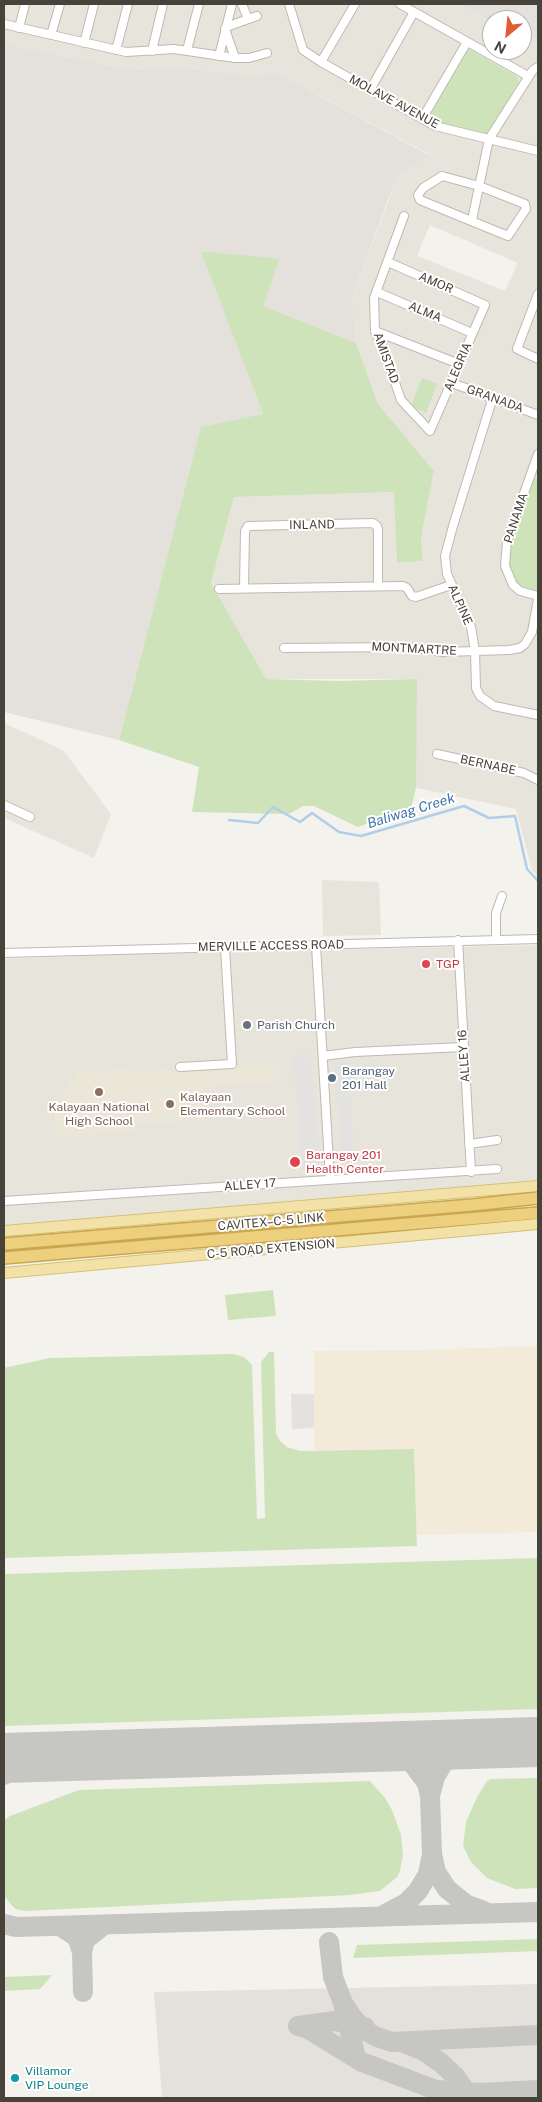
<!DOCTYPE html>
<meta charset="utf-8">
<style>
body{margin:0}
#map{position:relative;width:542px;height:2102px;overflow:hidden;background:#f4f2ec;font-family:"Public Sans",sans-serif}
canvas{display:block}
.frame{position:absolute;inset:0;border:5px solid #48433a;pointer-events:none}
.north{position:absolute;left:482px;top:10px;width:50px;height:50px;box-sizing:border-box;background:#fff;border:1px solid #b6b4b0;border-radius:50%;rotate:208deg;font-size:14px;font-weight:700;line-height:20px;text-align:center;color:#48433a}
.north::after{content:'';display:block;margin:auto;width:18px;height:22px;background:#e05c37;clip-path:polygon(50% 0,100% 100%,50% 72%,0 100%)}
</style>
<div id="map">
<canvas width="542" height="2102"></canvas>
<div class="frame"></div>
<div class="north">N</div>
</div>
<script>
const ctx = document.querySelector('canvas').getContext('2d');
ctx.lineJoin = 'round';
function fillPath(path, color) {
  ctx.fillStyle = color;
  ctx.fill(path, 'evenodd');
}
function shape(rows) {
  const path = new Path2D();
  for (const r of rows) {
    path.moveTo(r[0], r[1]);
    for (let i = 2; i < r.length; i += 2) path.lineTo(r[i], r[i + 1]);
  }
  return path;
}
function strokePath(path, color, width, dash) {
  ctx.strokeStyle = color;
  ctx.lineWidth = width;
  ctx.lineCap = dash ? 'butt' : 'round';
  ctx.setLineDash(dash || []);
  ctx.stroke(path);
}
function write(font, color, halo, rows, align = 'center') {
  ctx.font = font + ' "Public Sans",sans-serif';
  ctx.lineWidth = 4;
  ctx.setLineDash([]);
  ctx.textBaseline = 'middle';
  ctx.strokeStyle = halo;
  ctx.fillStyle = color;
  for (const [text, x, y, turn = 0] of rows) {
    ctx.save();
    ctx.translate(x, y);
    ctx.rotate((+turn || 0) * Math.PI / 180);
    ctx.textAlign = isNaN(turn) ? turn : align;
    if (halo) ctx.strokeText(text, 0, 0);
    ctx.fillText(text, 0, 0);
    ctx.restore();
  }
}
const residential = shape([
 [4,4,461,4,492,23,492,50,522,50,522,35,538,38,538,877,532,870,516,809,416,788,416,679,266,679,211,583,234,497,395,492,397,563,423,561,421,538,434,471,378,404,356,343,352,297,399,173,429,154,277,73,247,76,180,67,127,69,4,44],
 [430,225,518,263,505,291,417,256],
 [4,723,63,750,111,814,94,858,4,818],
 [322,880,379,882,381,935,323,936],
 [538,945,538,1181,4,1227,4,959,107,955]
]);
const commercial = shape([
 [538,1346,538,1532,417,1535,414,1449,314,1450,314,1351,421,1350]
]);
const industrial = shape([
 [461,4,538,4,538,38,522,35,522,20,492,20,492,23],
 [4,44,127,69,180,67,247,76,277,73,429,155,399,173,386,205,352,297,356,343,262,306,280,260,202,251,263,414,201,428,119,740,4,712],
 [538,1984,538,2098,162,2098,154,1992]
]);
const education = shape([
 [279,1063,282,1081,204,1087,205,1121,137,1123,137,1130,56,1138,53,1110,77,1073,132,1068,132,1072]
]);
const green = shape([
 [469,49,516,76,519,82,487,136,438,122,428,117],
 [201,251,280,259,263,306,356,343,378,404,434,471,421,538,423,561,397,563,394,492,234,497,211,583,266,679,337,681,417,679,416,788,411,809,358,827,314,806,303,806,289,814,192,812,199,767,119,740,201,427,263,414],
 [422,378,437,384,426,413,411,406],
 [534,478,538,479,537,591,518,584,514,580,508,565,511,538],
 [273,1290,276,1316,228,1320,225,1295],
 [269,1352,274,1352,276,1434,281,1442,287,1447,300,1451,414,1449,417,1546,4,1558,4,1368,50,1358,233,1354,244,1357,252,1365,257,1519,265,1518,261,1362],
 [538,1558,538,1709,4,1726,4,1574],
 [538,1778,538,1888,515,1889,487,1878,471,1862,463,1846,466,1822,477,1797,487,1781,491,1779],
 [370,1781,385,1798,392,1810,401,1835,403,1855,400,1871,397,1877,380,1891,350,1895,25,1911,15,1909,4,1896,4,1820,10,1816,79,1790],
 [538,1939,538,1951,353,1958,357,1945],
 [52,1975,40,1989,4,1991,4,1977]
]);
const parking = shape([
 [310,1055,321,1163,303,1165,293,1056],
 [349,1062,354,1162,341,1162,335,1063],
 [291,1394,314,1394,314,1428,292,1429]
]);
const stream = shape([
 [229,820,258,823,273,807,300,822,312,813,339,832,361,836,464,806,489,818,515,816,527,869,538,881]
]);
const taxiway = shape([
 [376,1747,391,1750,409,1759,427,1783,430,1796,435,1777,445,1760,465,1749,482,1744],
 [4,1775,21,1765,47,1757],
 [430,1796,432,1854],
 [385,1914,406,1903,418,1891,428,1874,432,1854,436,1872,447,1889,467,1905,484,1911],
 [4,1924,16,1927,538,1912],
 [60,1926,77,1937,82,1952,85,1940,104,1925],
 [329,1942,333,1977,343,2003,356,2058],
 [82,1952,83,1992],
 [343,2003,353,2018,364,2030,377,2037,392,2042,538,2035],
 [298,2026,308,2029,362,2062,436,2090,481,2093,538,2090],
 [298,2026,335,2021,365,2027],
 [406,2044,424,2051,441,2063,455,2076,464,2089]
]);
const runway = shape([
 [4,1758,538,1742]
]);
const minor = shape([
 [242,4,248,19],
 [289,4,303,50,321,62,435,126,538,151],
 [400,4,528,76],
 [4,24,126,52,174,49,235,58,249,58,267,53],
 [226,27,257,16],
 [19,28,25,4],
 [225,29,235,58],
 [51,35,60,4],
 [84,43,94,4],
 [116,50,128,4],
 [187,50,199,4],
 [152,51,163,4],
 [219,56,232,4],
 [321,62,355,4],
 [370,90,414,12],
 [422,119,467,42],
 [442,176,479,186,525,204,526,209,508,236,420,200,418,195,423,188,442,176],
 [472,220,489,139,533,70,538,67],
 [388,262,485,305,430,431,401,400,384,350,375,331,374,298,404,216],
 [377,292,472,333],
 [538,294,517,349,538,359],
 [375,331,459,364],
 [452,383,538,415],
 [493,397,453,526,445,556,447,574,471,627,475,651,476,688,480,696,494,706,538,715],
 [538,454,507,541,505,566,513,585,520,591,538,596],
 [244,588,245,531,248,526,373,523,377,526,378,530,378,586],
 [219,589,403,586,407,588,412,596,416,597,451,585],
 [284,648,407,647,443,652,509,650,520,648,525,644,532,632,538,599],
 [437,754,524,773,538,780],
 [4,805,30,817],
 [458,940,471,1172],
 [496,940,496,913,502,896],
 [316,946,330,1179],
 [4,953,538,939],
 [323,1056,355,1052,463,1047],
 [180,1067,232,1064,225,948],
 [469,1144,497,1140],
 [4,1201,497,1169]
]);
const major = shape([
 [4,1231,538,1186],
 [4,1273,538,1224]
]);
const highway = shape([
 [4,1244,472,1205,538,1198],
 [4,1258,538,1213]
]);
const markers = [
 [426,964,5,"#e0444e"],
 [247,1025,5,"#6b7280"],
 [332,1078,5,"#5c6f8a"],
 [99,1092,5,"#8d6e63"],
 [170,1104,5,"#8d6e63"],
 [295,1162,6,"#e0444e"],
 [15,2078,5,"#0f9aa8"]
];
const streetNames = [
 ["MOLAVE AVENUE",394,102,28],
 ["AMOR",436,283,23],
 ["ALMA",425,312,23],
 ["AMISTAD",386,358,70],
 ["ALEGRIA",458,367,-67],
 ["GRANADA",495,399,20],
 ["PANAMA",516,518,-72],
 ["INLAND",312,525,-1],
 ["ALPINE",460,605,66],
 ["MONTMARTRE",414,649,3],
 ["BERNABE",488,765,12],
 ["MERVILLE ACCESS ROAD",271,946,-1],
 ["ALLEY 16",464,1056,-94],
 ["ALLEY 17",250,1185,-4],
 ["CAVITEX–C-5 LINK",271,1222,-5],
 ["C-5 ROAD EXTENSION",271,1249,-5]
];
const healthNames = [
 ["TGP",436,964],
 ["Barangay 201",306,1155],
 ["Health Center",306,1169]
];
const worshipNames = [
 ["Parish Church",257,1025]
];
const serviceNames = [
 ["Barangay",342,1071],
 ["201 Hall",342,1085]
];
const educationNames = [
 ["Kalayaan",180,1097],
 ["Elementary School",180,1111],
 ["Kalayaan National",99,1107,"center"],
 ["High School",99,1121,"center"]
];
const cultureNames = [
 ["Villamor",25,2071],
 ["VIP Lounge",25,2085]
];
const waterNames = [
 ["Baliwag Creek",411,811,-17]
];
fillPath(residential, '#e7e4db');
fillPath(commercial, '#f3eada');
fillPath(industrial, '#e4e1dd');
fillPath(education, '#ebe7d8');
fillPath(green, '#cee3ba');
fillPath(parking, '#e4e2e0');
strokePath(stream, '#b1cee9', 2.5);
strokePath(taxiway, '#c6c6c2', 20);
strokePath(runway, '#c6c6c2', 50);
strokePath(minor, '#bfbab0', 10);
strokePath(major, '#d6c078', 12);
strokePath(highway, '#cba64f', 14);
strokePath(minor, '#fff', 8);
strokePath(major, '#f3e2a7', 10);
strokePath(highway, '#edd07e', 11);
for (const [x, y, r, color] of markers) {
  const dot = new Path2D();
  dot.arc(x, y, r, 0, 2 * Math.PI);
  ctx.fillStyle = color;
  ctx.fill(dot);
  strokePath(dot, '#fff', 2);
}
write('12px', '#48433a', '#fff', streetNames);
write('12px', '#be3a42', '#fff', healthNames, 'left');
write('12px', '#5b616d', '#fff', worshipNames, 'left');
write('12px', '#4e5e75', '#fff', serviceNames, 'left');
write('12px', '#785e54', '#fff', educationNames, 'left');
write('12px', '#0d838f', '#fff', cultureNames, 'left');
write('italic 14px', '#4075a8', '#fff', waterNames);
</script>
